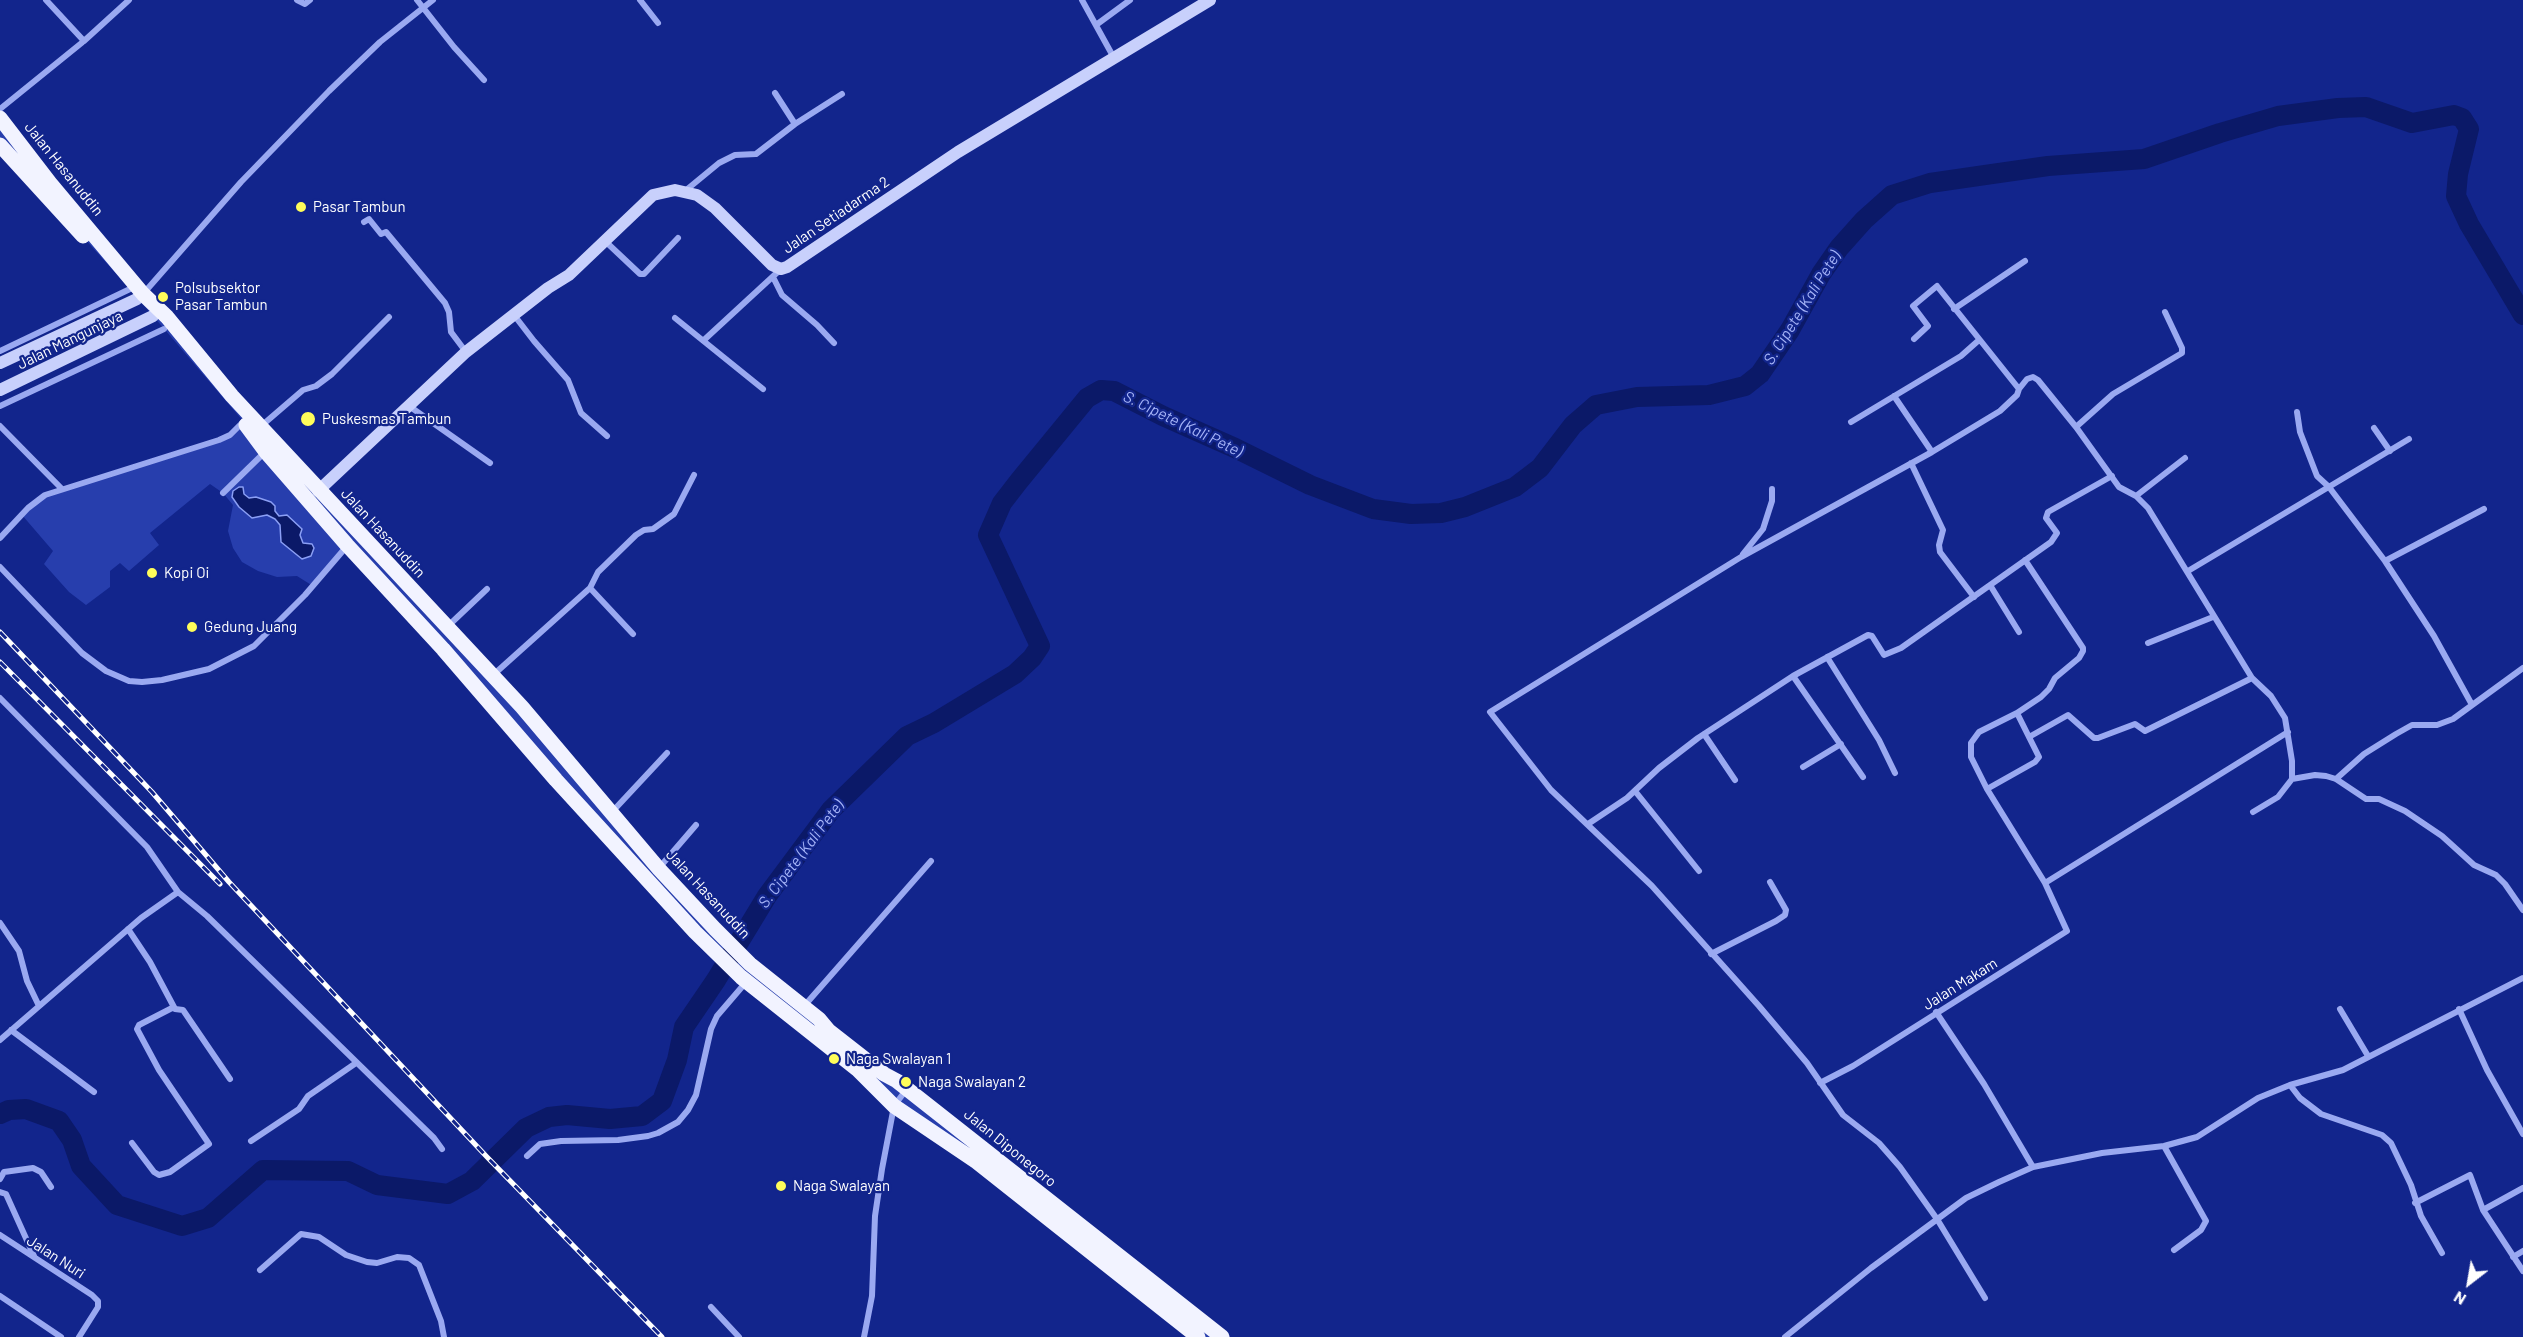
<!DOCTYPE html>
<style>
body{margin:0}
#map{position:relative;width:2523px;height:1337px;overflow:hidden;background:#12258c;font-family:Barlow,sans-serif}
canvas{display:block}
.north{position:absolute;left:2439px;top:1253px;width:60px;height:60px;-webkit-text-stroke:4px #12258c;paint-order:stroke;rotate:211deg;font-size:16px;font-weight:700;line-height:24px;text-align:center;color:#fff}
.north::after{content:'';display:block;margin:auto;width:21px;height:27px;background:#fff;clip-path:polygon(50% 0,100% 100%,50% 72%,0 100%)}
</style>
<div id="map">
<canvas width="2523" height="1337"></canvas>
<div class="north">N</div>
</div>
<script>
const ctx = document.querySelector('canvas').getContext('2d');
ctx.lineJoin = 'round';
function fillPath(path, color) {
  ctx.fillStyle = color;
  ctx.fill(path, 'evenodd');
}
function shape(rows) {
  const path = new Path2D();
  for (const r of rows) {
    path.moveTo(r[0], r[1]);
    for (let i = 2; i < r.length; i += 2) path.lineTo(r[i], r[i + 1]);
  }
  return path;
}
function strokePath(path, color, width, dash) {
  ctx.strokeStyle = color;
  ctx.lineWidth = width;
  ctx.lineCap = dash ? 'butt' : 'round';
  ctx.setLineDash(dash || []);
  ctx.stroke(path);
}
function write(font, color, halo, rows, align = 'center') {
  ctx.font = font + ' Barlow,sans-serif';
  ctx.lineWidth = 4.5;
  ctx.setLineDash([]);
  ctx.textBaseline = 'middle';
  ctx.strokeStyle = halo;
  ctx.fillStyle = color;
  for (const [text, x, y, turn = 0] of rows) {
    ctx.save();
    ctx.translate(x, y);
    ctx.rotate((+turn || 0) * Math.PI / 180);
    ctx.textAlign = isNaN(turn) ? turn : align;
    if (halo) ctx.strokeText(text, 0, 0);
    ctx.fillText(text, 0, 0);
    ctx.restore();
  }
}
const green = shape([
 [0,118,50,183,750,964,1222,1337,1198,1337,747,981,348,546,313,586,297,576,277,577,258,571,242,562,233,548,228,531,233,505,223,493,210,484,150,533,159,545,129,571,120,563,110,571,110,587,86,605,69,592,44,564,53,551,22,515,45,495,219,440,244,422,130,289,0,145]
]);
const water = shape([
 [239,487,243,487,244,494,249,498,256,497,271,502,275,506,275,511,279,516,287,515,302,529,300,535,303,543,312,544,314,548,311,556,302,559,281,542,280,525,275,519,267,515,252,518,239,507,232,497,233,491,239,487]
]);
const river = shape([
 [0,1114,9,1110,26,1109,59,1121,72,1140,81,1166,117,1205,182,1226,208,1218,263,1170,348,1171,377,1185,448,1194,472,1181,526,1128,549,1117,567,1115,610,1119,642,1116,662,1101,677,1060,684,1027,716,980,767,896,831,810,907,736,934,723,1015,674,1032,658,1040,646,988,535,1002,503,1019,481,1087,398,1101,390,1114,391,1163,416,1235,448,1310,485,1373,509,1411,514,1441,513,1465,507,1515,487,1540,468,1573,425,1596,405,1637,397,1709,395,1745,386,1760,374,1790,330,1821,274,1839,248,1864,220,1892,195,1930,183,1992,174,2048,166,2144,159,2220,133,2278,116,2338,108,2366,107,2412,123,2454,115,2462,118,2469,129,2458,174,2456,196,2469,224,2523,315]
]);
const minor = shape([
 [46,0,84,41],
 [297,0,305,4,310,0],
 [417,0,454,47,484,80],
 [640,0,658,23],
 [1082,0,1114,58],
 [1096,25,1130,0],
 [775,93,795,124],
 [0,109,84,41,129,0],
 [685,191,719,163,735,155,756,154,795,124,842,94],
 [364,222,369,219,381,234,386,232,445,303,449,312,451,332,466,352],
 [605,241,640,274,644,274,678,238],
 [773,277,782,295,817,325,834,343],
 [143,294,241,182,329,91,380,42,433,0],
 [1954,309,2025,261],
 [514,315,534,341,568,380,581,413,607,436],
 [675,318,763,389],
 [1914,339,1928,326,1913,306,1937,286,2019,389],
 [704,340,781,269],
 [0,351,130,289],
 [1894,396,1932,452],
 [0,406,164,329],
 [409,406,490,463],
 [2297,412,2300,432,2317,476,2329,487,2385,561,2434,636,2471,703],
 [1851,422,1961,356,1979,340],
 [0,426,61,488],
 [260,427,303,390,316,386,332,374,389,317],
 [2076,427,2113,394,2182,353,2182,348,2165,312],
 [2374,428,2390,451],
 [1911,463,1943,530,1939,545,1940,552,1974,597],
 [223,493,265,452],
 [2136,496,2185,458],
 [0,538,28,508,45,495,219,440,230,435,243,422],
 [1743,554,1763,529,1772,501,1772,489],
 [2385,561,2484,509],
 [0,567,82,653,106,671,129,681,142,682,162,680,209,669,254,646,305,595,347,546],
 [2188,571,2409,439],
 [1990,585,2019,632],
 [590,588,633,634],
 [447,627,487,589],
 [2148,643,2213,617],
 [1827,657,1879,740,1895,773],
 [492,676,590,588,598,572,636,535,644,530,653,529,674,514,694,475],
 [1793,676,1863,777],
 [0,698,147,847,178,892,141,918,0,1040],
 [1704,734,1735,780],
 [2029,737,2068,715,2094,738,2098,738,2135,724,2145,731,2252,678],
 [1803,767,1841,744],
 [2336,779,2364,754,2396,734,2412,725,2437,725,2453,719,2523,668],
 [1987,789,2035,762,2039,757,2017,713],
 [1635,791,1699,871],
 [612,812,667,753],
 [2253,812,2278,797,2292,779],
 [1588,824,1627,798,1659,768,1698,738,1793,676,1868,635,1872,636,1884,655,1901,648,2051,542,2057,533,2046,518,2048,512,2112,476],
 [659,868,696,825],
 [2045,883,2288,732],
 [178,892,207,916,434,1138,442,1149],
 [0,923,19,951,27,981,39,1006],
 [128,929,150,962,175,1009,183,1010,230,1079],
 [1711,954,1776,921,1785,915,1786,910,1770,882],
 [805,1005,931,861],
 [2340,1009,2368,1056],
 [2459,1009,2487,1070,2523,1134],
 [1936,1012,1984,1084,2033,1167],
 [11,1030,94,1092],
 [1820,1083,1853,1066,2067,931,2045,883,1987,789,1971,757,1971,743,1979,732,2017,713,2041,697,2049,689,2055,678,2079,658,2083,651,2083,648,2025,560],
 [2290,1085,2300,1098,2321,1114,2382,1135,2391,1143,2411,1185,2421,1216,2442,1253],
 [251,1141,299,1109,308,1096,356,1063],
 [132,1143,154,1172,159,1175,170,1172,209,1144,159,1070,137,1029,139,1025,174,1007],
 [2164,1146,2206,1221,2201,1230,2174,1250],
 [527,1156,540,1144,561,1141,618,1140,648,1136,658,1133,678,1122,688,1110,696,1095,711,1029,717,1016,747,981],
 [0,1179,4,1172,33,1168,41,1172,51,1187],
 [0,1192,6,1194,34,1256],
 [2415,1203,2470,1175,2483,1210,2523,1271],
 [2483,1210,2523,1188],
 [0,1235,92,1295,98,1301,98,1307,79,1337],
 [2513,1257,2523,1251],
 [260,1270,301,1234,319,1237,346,1255,367,1262,377,1263,397,1257,409,1258,419,1265,441,1321,444,1337],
 [0,1296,61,1337],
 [1985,1298,1937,1219,1900,1167,1879,1143,1843,1115,1807,1063,1759,1006,1652,886,1551,790,1490,712,1741,557,1932,452,2000,411,2017,395,2019,389,2027,379,2033,377,2038,380,2076,427,2119,487,2136,496,2148,508,2252,678,2271,696,2285,718,2292,761,2292,779,2315,775,2326,776,2336,779,2366,799,2379,799,2405,811,2442,836,2474,865,2496,875,2505,884,2523,910],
 [711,1307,739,1337],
 [864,1337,872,1296,875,1216,882,1169,894,1106,906,1090],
 [1785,1337,1871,1268,1966,1198,1999,1182,2033,1167,2102,1153,2164,1146,2197,1137,2258,1098,2290,1085,2343,1070,2523,978]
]);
const secondary = shape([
 [0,363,137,299],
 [0,390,153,316],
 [318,491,466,352,548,288,569,275,653,195,675,190,697,195,715,208,772,265,781,269,787,267,958,152,1210,0]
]);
const trunk = shape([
 [0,118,50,183,143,294,167,317,232,396,522,707,659,869,715,929,750,964,819,1019,829,1031,884,1074,897,1081,1222,1337],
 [0,145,83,236],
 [246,425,266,452,347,545,443,649,556,780,695,932,741,977,857,1069,894,1106,977,1162,1198,1337]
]);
const rail = shape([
 [0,632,152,792,229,882,487,1157,662,1337],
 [0,662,220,884]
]);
const markers = [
 [301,207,6,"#fffd5a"],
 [163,297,6,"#fffd5a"],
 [308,419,8,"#fffd5a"],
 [152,573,6,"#fffd5a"],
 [192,627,6,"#fffd5a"],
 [834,1059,6,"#fffd5a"],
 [906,1082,6,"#fffd5a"],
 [781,1186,6,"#fffd5a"]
];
const streetNames = [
 ["Jalan Hasanuddin",64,169,51],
 ["Jalan Setiadarma 2",836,215,-34],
 ["Jalan Mangunjaya",70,340,-26],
 ["Jalan Hasanuddin",383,533,47],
 ["Jalan Hasanuddin",708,894,47],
 ["Jalan Makam",1960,984,-32],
 ["Jalan Diponegoro",1010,1148,39],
 ["Jalan Nuri",56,1257,33]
];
const poiNames = [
 ["Pasar Tambun",313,207],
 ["Polsubsektor",175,288],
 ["Pasar Tambun",175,305],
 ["Puskesmas Tambun",322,419],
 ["Kopi Oi",164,573],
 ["Gedung Juang",204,627],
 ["Naga Swalayan 1",846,1059],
 ["Naga Swalayan 2",918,1082],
 ["Naga Swalayan",793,1186]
];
const waterNames = [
 ["S. Cipete (Kali Pete)",1802,308,-58],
 ["S. Cipete (Kali Pete)",1183,424,26],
 ["S. Cipete (Kali Pete)",801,854,-53]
];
fillPath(green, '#273ead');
fillPath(water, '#0b1968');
strokePath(water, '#8b9ff5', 1.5);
strokePath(river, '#0b1968', 20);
strokePath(minor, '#9aa9f1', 6);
strokePath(secondary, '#c8d0fc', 12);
strokePath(trunk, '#f2f3ff', 15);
strokePath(rail, '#fff', 5);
strokePath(rail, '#12258c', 3, [9]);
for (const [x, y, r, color] of markers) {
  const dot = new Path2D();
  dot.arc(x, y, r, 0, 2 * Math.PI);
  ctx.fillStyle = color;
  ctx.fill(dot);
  strokePath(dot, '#12258c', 2);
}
write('15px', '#fff', '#12258c', streetNames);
write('15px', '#fff', '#12258c', poiNames, 'left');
write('italic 16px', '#a6b4f8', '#12258c', waterNames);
</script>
